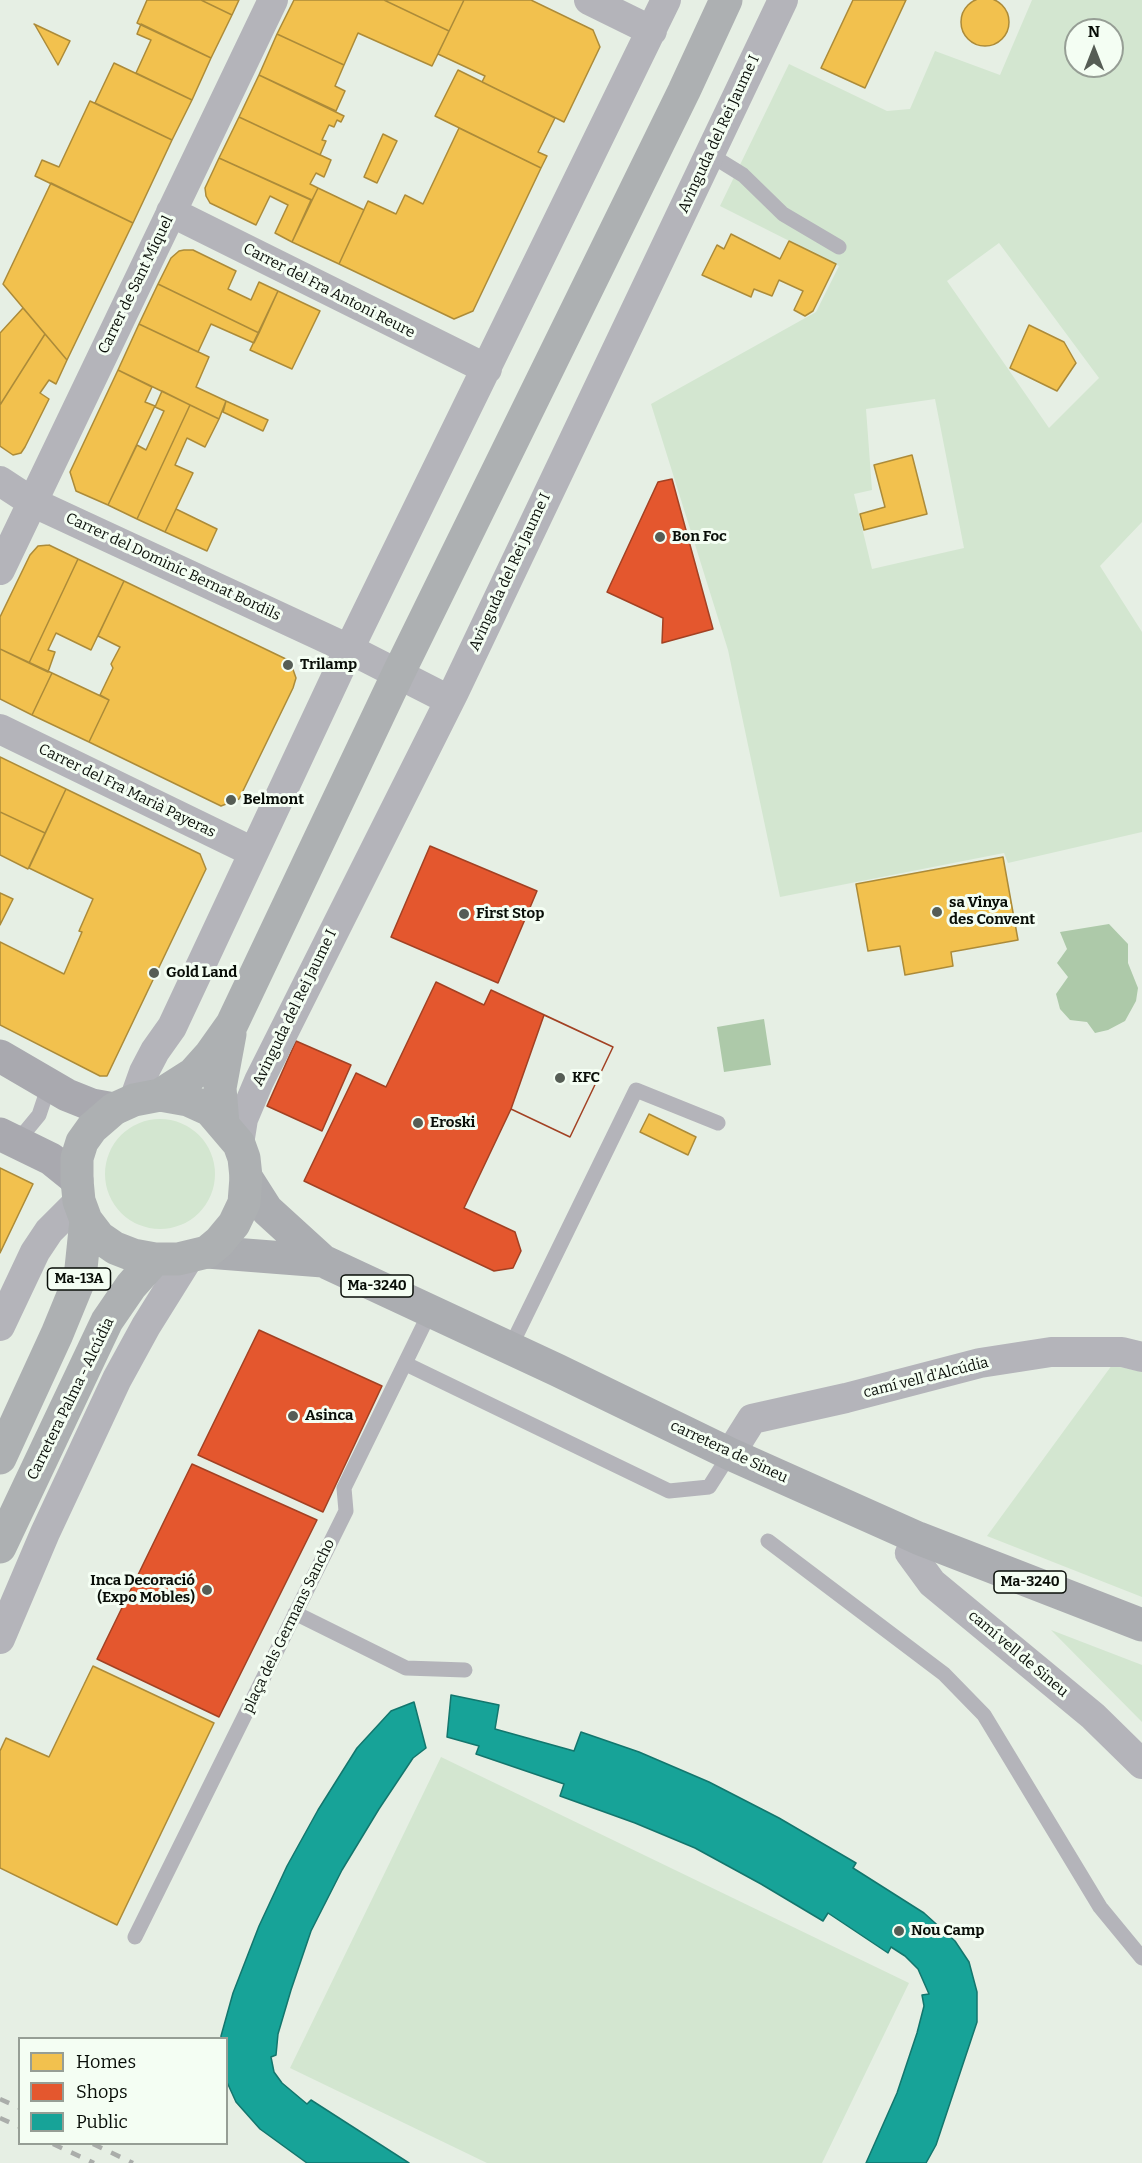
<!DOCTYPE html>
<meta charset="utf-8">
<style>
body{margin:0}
#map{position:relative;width:1142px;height:2163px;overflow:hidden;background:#e6efe4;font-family:Bitter,serif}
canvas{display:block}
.legend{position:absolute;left:18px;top:2037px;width:210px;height:108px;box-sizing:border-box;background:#f4fef3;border:2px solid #969e95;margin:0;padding:8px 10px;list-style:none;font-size:18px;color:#090e08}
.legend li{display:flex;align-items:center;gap:12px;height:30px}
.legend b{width:30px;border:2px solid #969e95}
.north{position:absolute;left:1064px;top:18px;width:60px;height:60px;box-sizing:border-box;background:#f4fef3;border:2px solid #969e95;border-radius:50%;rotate:0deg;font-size:16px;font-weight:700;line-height:24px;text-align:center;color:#090e08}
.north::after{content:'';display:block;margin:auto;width:21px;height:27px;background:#565d55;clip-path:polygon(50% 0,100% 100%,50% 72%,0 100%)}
</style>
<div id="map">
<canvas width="1142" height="2163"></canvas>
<ul class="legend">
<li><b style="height:16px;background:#f2c14e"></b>Homes</li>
<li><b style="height:16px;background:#e4572e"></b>Shops</li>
<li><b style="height:16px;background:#17a398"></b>Public</li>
</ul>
<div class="north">N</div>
</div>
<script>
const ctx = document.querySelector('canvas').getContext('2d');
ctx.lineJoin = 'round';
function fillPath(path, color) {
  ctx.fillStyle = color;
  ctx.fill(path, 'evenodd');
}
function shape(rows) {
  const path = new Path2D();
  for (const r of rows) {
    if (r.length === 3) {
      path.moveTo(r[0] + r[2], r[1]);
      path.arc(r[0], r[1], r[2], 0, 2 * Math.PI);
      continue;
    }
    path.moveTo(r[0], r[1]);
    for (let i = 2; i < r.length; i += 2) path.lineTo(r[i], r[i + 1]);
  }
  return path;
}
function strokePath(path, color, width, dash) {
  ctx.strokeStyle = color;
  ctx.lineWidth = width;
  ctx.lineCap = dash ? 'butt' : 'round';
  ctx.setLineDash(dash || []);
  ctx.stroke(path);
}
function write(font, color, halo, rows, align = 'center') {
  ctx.font = font + ' Bitter,serif';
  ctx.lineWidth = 6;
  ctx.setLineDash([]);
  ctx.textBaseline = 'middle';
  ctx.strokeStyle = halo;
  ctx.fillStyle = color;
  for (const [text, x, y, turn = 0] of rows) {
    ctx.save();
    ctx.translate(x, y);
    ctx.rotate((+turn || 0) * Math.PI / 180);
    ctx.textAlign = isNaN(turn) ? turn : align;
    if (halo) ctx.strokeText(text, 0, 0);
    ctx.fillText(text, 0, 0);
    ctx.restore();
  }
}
const green = shape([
 [1032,0,1142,0,1142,522,1100,566,1142,632,1142,832,1008,863,1004,853,780,897,728,650,651,404,816,312,839,266,720,206,789,64,887,111,910,109,935,51,1000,75],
 [1076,30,1112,30,1112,66,1076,66],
 [999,243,1099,378,1049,428,947,281],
 [935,399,964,548,872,569,854,494,872,490,866,409],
 [160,1174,55],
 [1112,1365,1142,1372,1142,1597,987,1536],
 [1051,1630,1142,1665,1142,1722],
 [441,1757,909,1983,822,2163,487,2163,290,2068]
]);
const water = shape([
 [1109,924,1128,944,1128,963,1138,988,1136,1001,1125,1021,1108,1030,1095,1033,1087,1022,1070,1020,1060,1009,1056,994,1068,977,1057,963,1067,949,1060,932],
 [764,1019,771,1065,724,1072,717,1027]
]);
const homes = shape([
 [985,22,24],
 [147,0,201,0,232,15,211,58,137,23,147,0],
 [201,0,239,0,232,15,201,0],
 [294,0,384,0,449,31,432,66,358,33,344,65,277,34,294,0],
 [384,0,464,0,449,31,384,0],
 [464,0,531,0,593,30,600,47,564,122,482,82,485,76,438,54,464,0],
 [853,0,906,0,865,88,821,68,853,0],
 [34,24,70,41,58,65,35,25,34,24],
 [141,24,211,58,192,100,136,73,151,40,137,34,141,24],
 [277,34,344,65,335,86,345,91,336,111,259,75,277,34],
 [114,63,192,100,172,140,95,103,114,63],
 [458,70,555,118,538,152,547,156,541,168,435,116,458,70],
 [259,75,344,116,341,122,337,120,334,127,329,125,322,140,326,141,320,155,239,117,259,75],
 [90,101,172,140,133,223,35,176,42,160,59,167,90,101],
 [239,117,331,160,324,177,316,173,310,184,318,188,312,200,219,158,239,117],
 [459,128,541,168,473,311,454,319,339,264,368,201,396,214,405,195,423,204,459,128],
 [383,134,397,141,377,183,364,177,383,134],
 [219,158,311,200,292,242,275,233,288,205,270,196,256,225,210,203,206,196,205,188,219,158],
 [51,183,133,223,67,360,3,284,51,183],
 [318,188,364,210,339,264,292,242,318,188],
 [731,234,780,259,789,241,836,264,813,311,805,316,794,310,803,291,779,280,772,296,754,289,751,297,702,275,717,245,724,249,731,234],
 [184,250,193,250,236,271,228,289,251,300,259,282,278,291,259,333,158,284,171,258,179,251,184,250],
 [158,284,259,333,254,343,211,324,198,352,139,324,158,284],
 [278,291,320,311,292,369,250,350,278,291],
 [23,308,45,334,0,405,0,333,23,308],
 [139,324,209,357,196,387,226,401,219,419,118,370,139,324],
 [1029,325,1064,342,1076,363,1057,391,1010,368,1029,325],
 [45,334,67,360,56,384,49,380,40,393,49,399,25,447,21,453,13,455,0,446,0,405,45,334],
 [118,370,152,387,145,402,155,406,108,505,76,491,70,472,118,370],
 [162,391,190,405,137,519,108,505,137,445,146,450,164,411,155,407,162,391],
 [226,401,268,420,263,431,223,412,226,401],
 [190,405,219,419,205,447,187,438,175,465,193,473,165,532,137,519,190,405],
 [912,455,927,514,864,530,860,514,885,507,874,465,912,455],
 [176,509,217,529,207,551,165,532,176,509],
 [49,545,78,559,29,663,0,649,0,617,30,555,38,546,49,545],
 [78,559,124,581,91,650,56,633,48,650,55,652,48,672,29,663,78,559],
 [124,581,290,661,296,678,293,688,239,799,221,806,89,742,109,700,100,695,113,668,111,664,120,647,98,636,124,581],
 [0,649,52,673,32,715,0,699,0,649],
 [52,673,109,700,89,742,32,715,52,673],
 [0,757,66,789,45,833,0,812,0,757],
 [66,789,200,854,206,869,107,1076,100,1076,0,1025,0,942,64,974,82,932,79,931,93,899,29,868,66,789],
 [0,812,45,833,28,869,0,855,0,812],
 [1003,857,1018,940,951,952,953,966,905,975,900,946,868,951,856,884,1003,857],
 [0,893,13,899,0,925,0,893],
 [649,1114,696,1137,688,1155,640,1132,649,1114],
 [0,1168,33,1184,0,1253,0,1168],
 [93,1666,214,1723,117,1925,0,1868,0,1751,6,1738,49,1757,93,1666]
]);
const shops = shape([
 [672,479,713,629,662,643,663,618,607,592,658,482,672,479],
 [430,846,537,891,498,983,391,937,430,846],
 [436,982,484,1005,491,990,613,1047,570,1137,511,1109,464,1208,515,1232,521,1251,513,1268,494,1271,304,1181,356,1073,386,1087,436,982],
 [544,1015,613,1047,570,1137,511,1109,544,1015],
 [296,1041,351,1065,322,1131,267,1106,296,1041],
 [259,1330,382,1386,323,1512,198,1455,259,1330],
 [192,1464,317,1520,219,1717,97,1659,192,1464]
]);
const public = shape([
 [451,1695,499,1705,495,1729,574,1751,581,1732,639,1752,709,1782,779,1818,856,1863,853,1868,924,1913,955,1941,969,1962,977,1992,977,2022,936,2145,926,2163,866,2163,897,2093,917,2033,924,2006,922,1995,929,1994,918,1969,905,1956,891,1947,888,1953,828,1913,823,1921,761,1884,695,1848,635,1823,560,1796,564,1784,476,1754,479,1746,447,1737,451,1695],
 [414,1702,426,1748,413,1758,379,1809,342,1870,311,1931,291,1990,278,2034,276,2055,271,2057,274,2072,282,2083,307,2104,311,2100,409,2163,307,2163,260,2129,236,2102,226,2080,226,2038,221,2038,221,2036,233,1993,259,1926,287,1866,318,1810,357,1748,391,1711,414,1702]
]);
const service = shape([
 [709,154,743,175,783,214,839,247],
 [11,1136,25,1132,39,1115,45,1097,41,1082],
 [510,1348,636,1090,718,1123],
 [406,1364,669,1491,709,1487,730,1454],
 [768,1541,944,1674,984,1715,1100,1907,1142,1958],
 [295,1613,406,1668,465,1670],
 [135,1937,346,1511,344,1488,430,1312]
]);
const minor = shape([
 [589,0,652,31],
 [171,212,487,369],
 [0,481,32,502,349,649,449,700],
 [0,570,273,0],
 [0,729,253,852],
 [134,1100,144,1072,155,1051,172,1027,349,649,666,0],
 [239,1144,243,1119,259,1081,454,692,783,0],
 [0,1326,35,1252,49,1231,79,1201],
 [730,1454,752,1419,846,1398,980,1363,1051,1352,1122,1352,1142,1357],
 [918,1538,910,1553,932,1583,1093,1716,1142,1764],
 [0,1639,45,1533,117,1379,146,1326,189,1257]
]);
const secondary = shape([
 [0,1056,67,1095,92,1105,114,1109],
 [0,1134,51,1159,77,1180]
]);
const primary = shape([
 [246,1177,267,1210,323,1261,557,1370,730,1454,918,1538,1142,1625],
 [207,1252,323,1261]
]);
const trunk = shape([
 [160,1095,193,1074,210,1055,232,1024,398,674,684,91,726,0],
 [160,1095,188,1100,210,1110,239,1144,244,1158,246,1177,244,1203,234,1224,219,1242,207,1252,178,1259,155,1259,133,1255,115,1248,99,1237,86,1220,79,1201,77,1180,77,1158,82,1142,92,1128,114,1109,134,1100,160,1095],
 [223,1124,220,1088,230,1034],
 [0,1458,57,1334,80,1278,86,1220],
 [0,1547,107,1321,131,1286,155,1259]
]);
const rail = shape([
 [0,2099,20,2108],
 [0,2118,20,2127],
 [53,2144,94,2163],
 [93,2144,133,2163]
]);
const markers = [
 [660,537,6,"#565d55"],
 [288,665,6,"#565d55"],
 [231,800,6,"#565d55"],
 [937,912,6,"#565d55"],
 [464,914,6,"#565d55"],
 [154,973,6,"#565d55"],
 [560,1078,6,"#565d55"],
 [418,1123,6,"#565d55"],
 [293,1416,6,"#565d55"],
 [207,1590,6,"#565d55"],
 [899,1931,6,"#565d55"]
];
const shields = [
 [79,1279,63],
 [377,1286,72],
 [1030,1582,72]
];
const shieldNames = [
 ["Ma-13A",79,1279],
 ["Ma-3240",377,1286],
 ["Ma-3240",1030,1582]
];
const streetNames = [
 ["Avinguda del Rei Jaume I",719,134,-65],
 ["Carrer de Sant Miquel",136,285,-64],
 ["Carrer del Fra Antoni Reure",329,291,27],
 ["Carrer del Dominic Bernat Bordils",173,567,25],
 ["Avinguda del Rei Jaume I",510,572,-65],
 ["Carrer del Fra Marià Payeras",127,791,26],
 ["Avinguda del Rei Jaume I",295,1008,-64],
 ["camí vell d'Alcúdia",926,1378,-14],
 ["Carretera Palma - Alcúdia",71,1399,-64],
 ["carretera de Sineu",729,1452,25],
 ["plaça dels Germans Sancho",289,1626,-64],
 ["camí vell de Sineu",1018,1654,40]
];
const poiNames = [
 ["Bon Foc",672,537],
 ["Trilamp",300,665],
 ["Belmont",243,800],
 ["sa Vinya",949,903],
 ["des Convent",949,920],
 ["First Stop",476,914],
 ["Gold Land",166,973],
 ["KFC",572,1078],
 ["Eroski",430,1123],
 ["Asinca",305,1416],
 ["Inca Decoració",195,1581,"right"],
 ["(Expo Mobles)",195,1598,"right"],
 ["Nou Camp",911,1931]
];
fillPath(green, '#d3e6d0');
fillPath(water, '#adc9a9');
fillPath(homes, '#f2c14e');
strokePath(homes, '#ac8b39', 1.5);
fillPath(shops, '#e4572e');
strokePath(shops, '#a24123', 1.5);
fillPath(public, '#17a398');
strokePath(public, '#13766d', 1.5);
strokePath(service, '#b4b4ba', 15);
strokePath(minor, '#b4b4ba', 30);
strokePath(secondary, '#a9a9af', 33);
strokePath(primary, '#abadb1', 33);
strokePath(trunk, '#adb0b2', 33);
strokePath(rail, '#aaadaa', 4.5, [10, 10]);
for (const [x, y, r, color] of markers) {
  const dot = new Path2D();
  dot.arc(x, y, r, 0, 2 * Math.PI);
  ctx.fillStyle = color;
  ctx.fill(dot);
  strokePath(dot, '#f4fef3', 2);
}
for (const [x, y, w] of shields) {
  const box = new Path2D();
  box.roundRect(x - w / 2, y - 11, w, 22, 4.5);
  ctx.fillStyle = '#f4fef3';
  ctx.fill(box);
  strokePath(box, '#090e08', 1.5);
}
write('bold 14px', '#090e08', null, shieldNames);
write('15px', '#090e08', '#f4fef3', streetNames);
write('bold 15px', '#090e08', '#f4fef3', poiNames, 'left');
</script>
